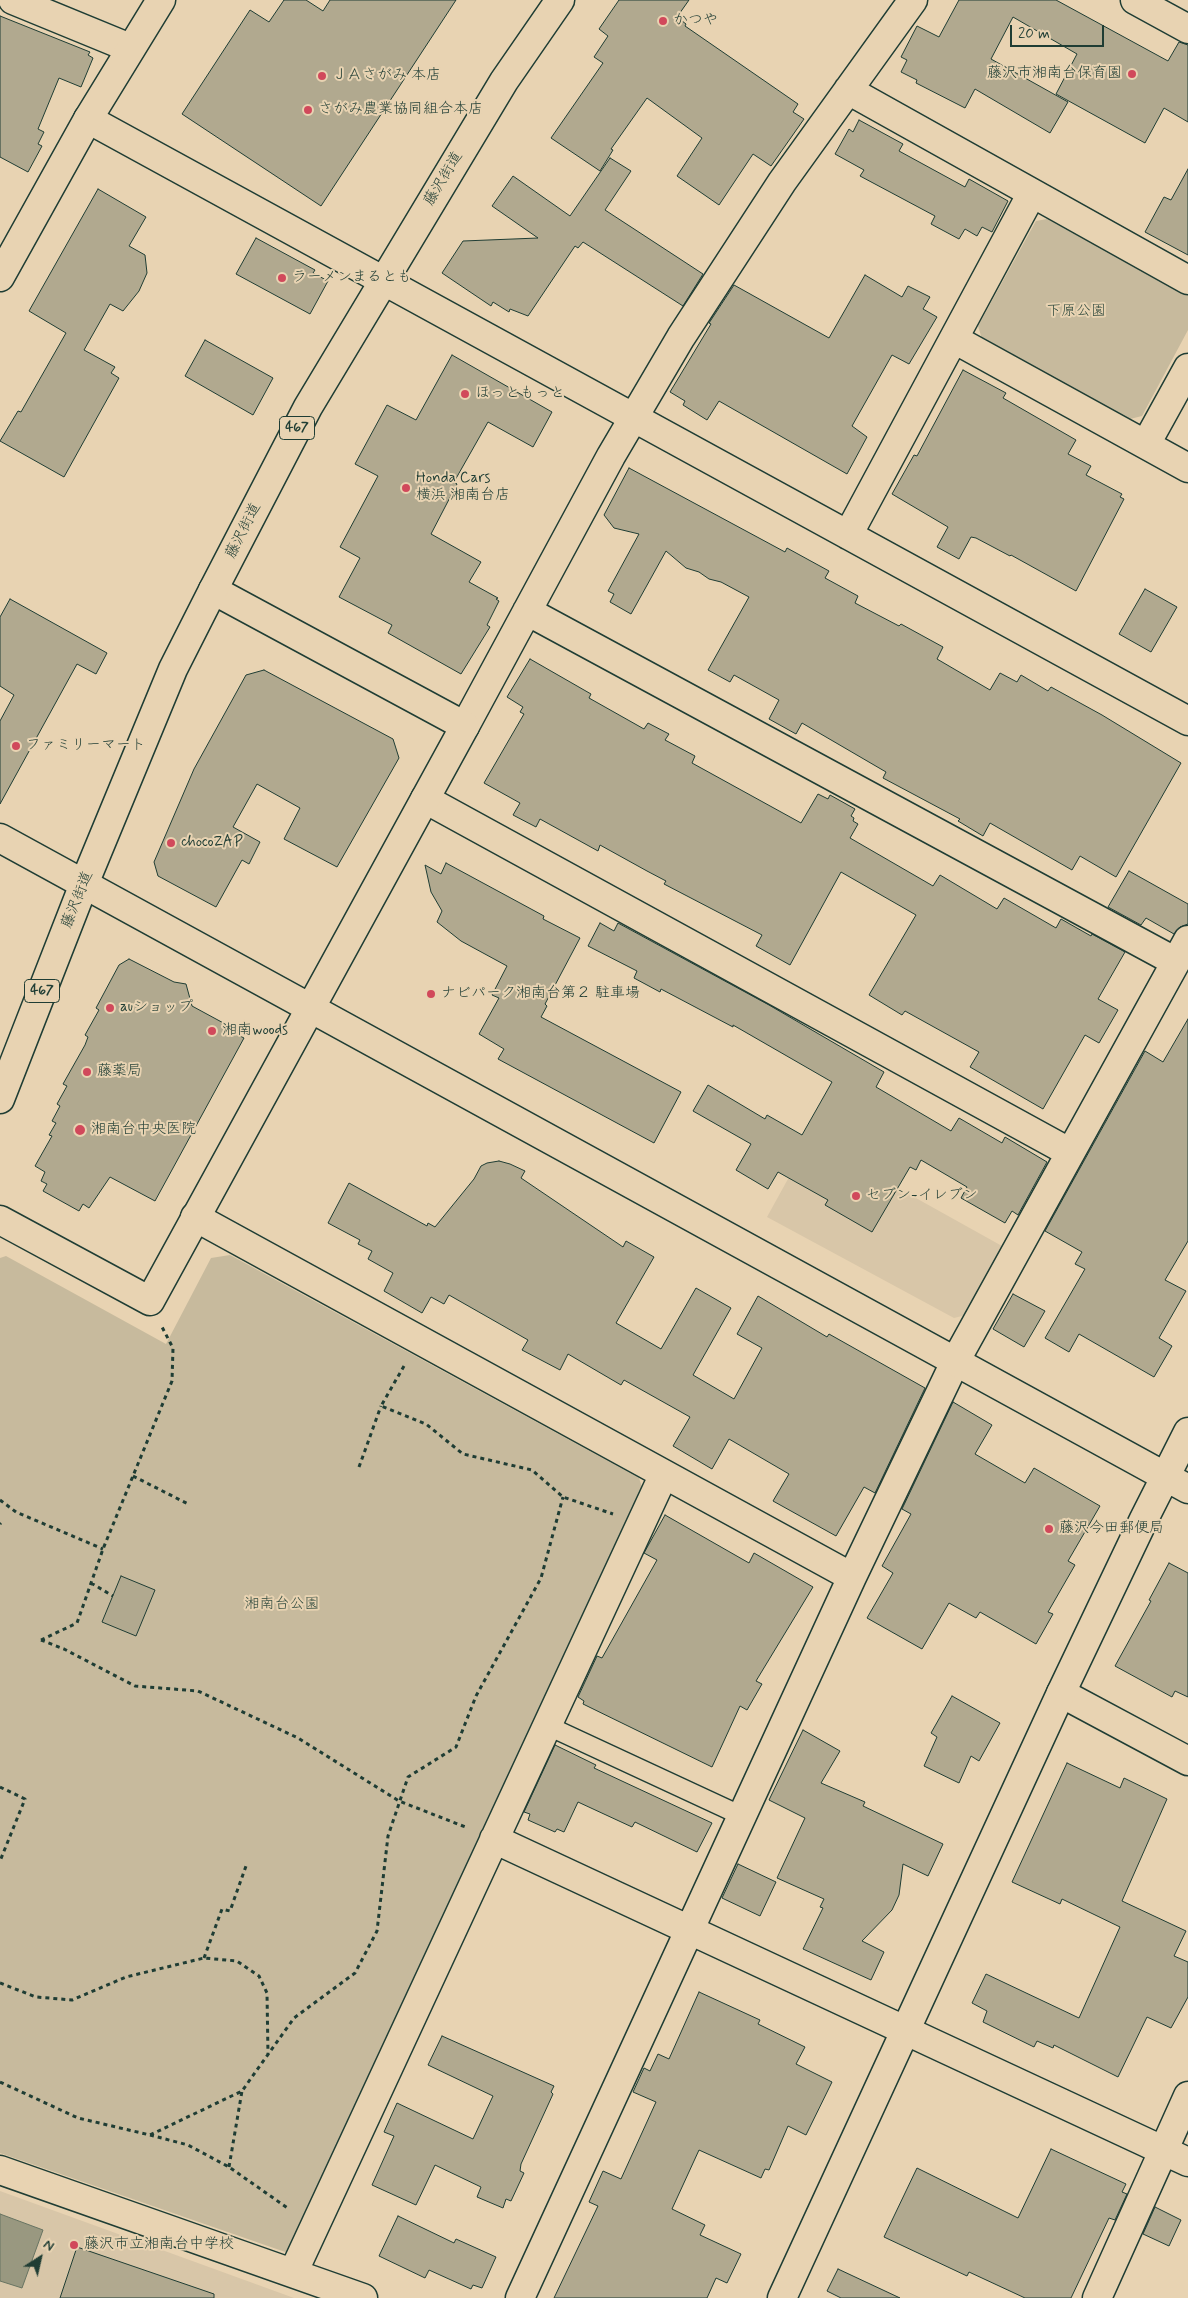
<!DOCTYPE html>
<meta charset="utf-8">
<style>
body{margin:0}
#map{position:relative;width:1188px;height:2298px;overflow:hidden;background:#e8d3b2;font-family:Mynerve,sans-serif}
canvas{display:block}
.north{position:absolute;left:15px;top:2233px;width:50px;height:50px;-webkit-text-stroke:4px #e8d3b2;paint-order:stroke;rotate:35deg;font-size:14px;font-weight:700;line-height:20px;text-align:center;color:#1f3d34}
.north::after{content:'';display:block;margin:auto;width:18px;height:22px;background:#1f3d34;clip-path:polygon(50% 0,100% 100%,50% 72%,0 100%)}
.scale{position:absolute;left:1010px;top:25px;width:94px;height:22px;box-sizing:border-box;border:2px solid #1f3d34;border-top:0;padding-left:6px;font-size:15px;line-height:18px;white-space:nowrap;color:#1f3d34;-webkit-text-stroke:4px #e8d3b2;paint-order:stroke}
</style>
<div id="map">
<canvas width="1188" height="2298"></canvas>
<div class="north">N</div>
<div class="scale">20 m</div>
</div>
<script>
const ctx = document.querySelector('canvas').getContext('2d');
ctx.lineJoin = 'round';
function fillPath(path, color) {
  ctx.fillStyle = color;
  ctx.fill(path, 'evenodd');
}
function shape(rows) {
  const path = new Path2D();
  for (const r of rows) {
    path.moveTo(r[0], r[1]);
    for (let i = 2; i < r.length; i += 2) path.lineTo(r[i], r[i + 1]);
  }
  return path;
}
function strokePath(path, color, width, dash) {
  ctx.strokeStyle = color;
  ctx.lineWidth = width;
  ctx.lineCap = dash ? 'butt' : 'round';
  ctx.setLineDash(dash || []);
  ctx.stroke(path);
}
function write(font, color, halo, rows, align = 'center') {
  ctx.font = font + ' Mynerve,"Klee One",sans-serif';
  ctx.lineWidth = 4;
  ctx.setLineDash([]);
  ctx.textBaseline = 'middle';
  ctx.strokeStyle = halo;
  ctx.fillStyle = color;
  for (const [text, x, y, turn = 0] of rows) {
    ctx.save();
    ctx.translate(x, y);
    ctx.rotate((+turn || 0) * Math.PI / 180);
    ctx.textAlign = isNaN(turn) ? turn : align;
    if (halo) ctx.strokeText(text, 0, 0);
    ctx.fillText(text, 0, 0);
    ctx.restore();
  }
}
const built = shape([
 [810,1139,1002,1246,966,1315,954,1318,767,1217],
 [0,2191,294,2298,0,2298]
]);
const green = shape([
 [1047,219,1188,295,1188,330,1142,416,1130,419,982,339,978,326,1036,221],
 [230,1255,639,1478,644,1493,291,2254,0,2153,0,1258,6,1256,166,1344,211,1258]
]);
const water = shape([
 [0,2214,43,2230,22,2288,0,2281,0,2214]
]);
const building = shape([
 [284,0,306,0,323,11,330,0,456,0,321,206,182,114,250,10,269,22,284,0],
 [619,0,689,0,677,17,686,24,685,26,798,104,793,112,804,119,771,166,753,154,719,205,677,176,702,138,647,98,611,149,613,150,600,171,551,138,603,63,594,57,608,36,599,29,619,0],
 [959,0,1056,0,1168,61,1179,42,1188,45,1188,122,1164,108,1145,143,1056,94,1077,54,1013,17,991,59,1068,102,1050,133,975,89,965,108,916,83,917,80,901,72,907,60,901,57,917,26,939,37,959,0],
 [0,16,90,52,88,55,93,58,81,87,59,78,38,129,44,132,38,144,42,146,28,172,0,157,0,16],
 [859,120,903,144,899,151,965,187,969,179,1008,201,992,232,982,227,977,236,965,229,959,239,931,224,935,216,860,176,864,170,835,154,849,129,853,132,859,120],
 [610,158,631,171,605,210,703,274,683,306,583,242,578,248,575,246,528,316,510,309,509,312,493,302,491,306,442,273,463,241,538,238,492,206,513,176,570,216,610,158],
 [1188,169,1188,255,1145,232,1164,197,1171,200,1188,169],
 [98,189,146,217,129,246,145,255,147,273,139,291,123,311,110,304,84,350,115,367,111,373,119,378,64,477,0,441,18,411,21,412,66,333,29,311,98,189],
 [256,238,315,270,313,273,328,281,310,314,236,274,256,238],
 [865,275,902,297,908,286,930,297,923,309,937,317,909,364,892,355,852,426,867,437,847,474,719,401,707,420,683,405,685,401,670,392,711,324,709,323,734,285,829,338,865,275],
 [205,340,273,378,253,415,185,376,205,340],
 [452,355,552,412,533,447,488,422,454,482,457,484,431,534,481,562,469,582,498,598,496,599,499,601,487,625,490,627,461,674,388,633,392,625,339,597,360,558,340,547,378,476,355,464,387,405,416,420,452,355],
 [963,370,1006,393,1003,398,1076,440,1068,454,1091,466,1086,475,1122,494,1120,497,1124,499,1076,591,1011,555,1010,556,976,538,971,537,959,559,937,547,948,527,892,494,914,455,917,456,963,370],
 [629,468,785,552,787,548,829,571,825,578,858,596,855,603,899,626,901,624,943,647,937,659,990,690,1000,673,1017,682,1021,675,1048,691,1051,687,1102,715,1181,763,1116,877,1080,856,1072,870,990,823,983,836,958,821,960,819,883,778,886,772,802,723,796,734,769,719,779,700,734,675,730,682,708,670,749,597,721,582,709,579,699,572,686,568,666,551,631,614,610,602,614,594,608,591,639,534,614,528,604,515,629,468],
 [1145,589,1177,607,1151,652,1119,634,1145,589],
 [10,599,107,653,96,674,77,664,0,804,0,721,14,695,0,686,0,617,10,599],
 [530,659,591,694,589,698,644,729,648,723,669,734,665,740,695,756,692,763,801,823,818,794,828,799,830,795,855,809,851,816,854,818,853,821,858,824,850,838,933,886,940,875,997,909,1004,898,1056,928,1061,919,1091,936,1092,934,1125,952,1098,999,1118,1010,1099,1043,1085,1035,1043,1109,970,1067,979,1052,905,1011,902,1015,869,995,916,915,841,872,790,965,756,946,762,935,664,884,666,881,647,871,600,845,598,851,540,819,536,827,513,815,520,803,484,783,524,714,520,712,523,707,507,697,530,659],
 [264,670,393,739,399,758,337,867,284,839,300,808,257,784,233,827,260,842,249,864,242,860,216,907,158,876,154,862,194,769,246,675,264,670],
 [446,863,544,916,543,919,580,938,545,1004,547,1006,541,1017,681,1092,654,1143,498,1059,504,1049,479,1034,499,998,492,995,507,966,461,941,437,922,442,911,431,892,425,865,441,874,446,863],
 [1129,871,1188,904,1188,924,1180,927,1174,934,1146,918,1141,925,1108,907,1129,871],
 [600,923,614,931,618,923,769,1005,884,1072,876,1087,951,1131,959,1118,1002,1143,1005,1137,1047,1162,1018,1215,1012,1211,1005,1223,961,1198,967,1187,921,1160,916,1170,910,1167,872,1232,825,1205,828,1200,778,1172,768,1189,736,1170,751,1144,693,1111,708,1085,765,1119,767,1115,802,1135,832,1082,733,1025,733,1027,661,989,660,992,634,978,637,971,588,946,600,923],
 [129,959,174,982,186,984,192,1006,240,1032,238,1035,244,1038,155,1201,110,1177,89,1208,83,1204,79,1211,43,1191,47,1184,41,1181,45,1172,35,1166,52,1136,49,1135,56,1123,52,1121,60,1106,57,1104,67,1086,63,1084,85,1045,88,1037,85,1035,99,1010,96,1008,119,965,129,959],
 [1188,1019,1188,1241,1165,1280,1186,1291,1159,1338,1172,1346,1154,1377,1079,1334,1069,1352,1045,1338,1085,1269,1075,1264,1082,1252,1045,1231,1145,1051,1163,1062,1188,1019],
 [499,1161,510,1164,525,1171,521,1178,623,1247,626,1241,654,1257,616,1323,661,1349,696,1288,731,1308,693,1375,734,1399,762,1348,737,1334,758,1296,827,1337,829,1334,925,1388,875,1493,864,1487,836,1536,773,1501,789,1474,729,1439,712,1469,673,1446,690,1417,624,1380,621,1385,568,1354,560,1370,522,1350,528,1340,449,1295,444,1304,431,1297,422,1313,384,1291,393,1273,368,1259,372,1251,358,1244,360,1240,328,1223,349,1183,427,1226,428,1223,435,1227,474,1179,481,1166,487,1163,499,1161],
 [1013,1294,1045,1311,1024,1347,993,1329,1013,1294],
 [953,1402,992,1425,975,1454,1025,1483,1034,1468,1100,1506,1068,1561,1075,1565,1048,1612,1053,1614,1036,1644,980,1612,976,1618,949,1603,922,1649,867,1618,893,1573,882,1566,911,1514,902,1509,953,1402],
 [665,1515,749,1563,754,1553,813,1587,756,1681,762,1684,747,1710,740,1706,712,1767,583,1704,584,1701,578,1697,597,1656,602,1658,657,1560,644,1553,665,1515],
 [1169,1563,1188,1573,1188,1697,1175,1691,1172,1697,1115,1666,1151,1601,1149,1600,1169,1563],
 [121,1576,155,1590,136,1636,102,1622,121,1576],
 [952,1696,1000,1723,979,1761,971,1756,959,1783,924,1766,937,1737,931,1733,952,1696],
 [803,1730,840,1751,821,1783,865,1802,863,1806,943,1844,928,1876,903,1864,899,1895,892,1910,862,1941,884,1952,871,1980,803,1949,823,1908,820,1907,824,1899,777,1878,805,1818,769,1800,803,1730],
 [555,1745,596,1765,594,1768,712,1823,697,1852,635,1822,632,1827,578,1802,564,1832,557,1829,555,1832,528,1820,530,1814,524,1812,555,1745],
 [1067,1763,1120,1788,1124,1778,1167,1799,1122,1901,1186,1931,1174,1956,1188,1962,1188,1997,1171,2028,1147,2017,1118,2077,1054,2045,1053,2048,1037,2041,1034,2047,983,2022,987,2011,972,2003,986,1974,1079,2018,1120,1927,1062,1899,1060,1904,1012,1882,1067,1763],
 [738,1864,776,1882,760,1916,722,1898,738,1864],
 [699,1992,760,2020,758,2024,805,2047,796,2064,832,2082,806,2135,788,2126,769,2170,765,2169,761,2178,699,2150,672,2209,705,2225,700,2235,741,2254,727,2283,716,2278,707,2298,554,2298,598,2206,589,2202,603,2171,621,2179,656,2102,633,2092,644,2068,650,2071,658,2054,669,2059,699,1992],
 [442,2036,554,2086,551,2092,553,2094,521,2164,520,2171,524,2173,511,2201,506,2199,503,2208,477,2197,481,2187,435,2165,416,2205,372,2185,394,2136,384,2132,397,2103,473,2139,493,2096,428,2065,442,2036],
 [1051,2149,1126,2184,1122,2192,1127,2194,1115,2220,1109,2218,1071,2298,1025,2298,969,2272,967,2276,884,2237,917,2168,1018,2218,1051,2149],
 [1155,2207,1181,2220,1169,2246,1143,2234,1155,2207],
 [398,2216,454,2243,456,2239,496,2257,482,2288,473,2285,471,2289,429,2270,425,2278,379,2256,398,2216],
 [77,2247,214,2294,214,2298,60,2298,77,2247],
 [838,2269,900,2298,841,2298,827,2291,838,2269]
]);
const path = shape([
 [404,1366,381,1406,426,1424,463,1454,532,1470,563,1497,613,1514],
 [359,1467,381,1406],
 [133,1476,190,1505],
 [0,1500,16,1512,103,1549],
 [0,1524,1,1523],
 [91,1583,113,1596],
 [41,1640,64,1649,135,1686,198,1691,298,1738,399,1801,468,1828],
 [41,1640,77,1623,103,1549,172,1381,173,1348,162,1327],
 [0,1787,25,1799,0,1861],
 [204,1958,222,1909,230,1911,246,1866],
 [0,1983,36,1997,72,2000,126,1977,204,1958,237,1961,259,1976,267,1993,268,2055],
 [0,2082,78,2118,150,2135,242,2091,294,2018,355,1973,377,1931,388,1836,408,1777,456,1747,476,1696,541,1578,563,1497],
 [150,2135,188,2145,229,2167,289,2209],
 [229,2167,242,2091]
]);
const lane = shape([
 [546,1725,742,1816]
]);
const street = shape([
 [13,0,130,48],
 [848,90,1188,280],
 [88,119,1188,721],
 [954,339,1188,468],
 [1146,444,1188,368],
 [848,535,1032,193],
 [527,611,1176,962],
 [465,726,611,456,681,337,782,182,913,0],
 [425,799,1069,1152],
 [195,1217,852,1577],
 [1061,1693,1188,1761],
 [494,1839,1188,2162],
 [0,2170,363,2298],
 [293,2273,664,1474],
 [520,2298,852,1577,956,1360,1188,940],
 [1097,2298,1188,2096]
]);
const secondary = shape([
 [1135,0,1188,29],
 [0,277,88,119,161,0],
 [0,838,1188,1489],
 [0,1220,150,1301,465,726,213,590],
 [782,2298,1061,1693,1144,1519,1188,1432]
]);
const highway = shape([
 [0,1099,84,884,173,669,213,590,308,407,504,81,560,0]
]);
const markers = [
 [663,21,5,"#d1495b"],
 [1132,74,5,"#d1495b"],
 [322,76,5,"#d1495b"],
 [308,110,5,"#d1495b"],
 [282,278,5,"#d1495b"],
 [465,394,5,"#d1495b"],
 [406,488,5,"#d1495b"],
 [16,746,5,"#d1495b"],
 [171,843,5,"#d1495b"],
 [431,994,5,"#d1495b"],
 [110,1008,5,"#d1495b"],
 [212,1031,5,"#d1495b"],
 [87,1072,5,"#d1495b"],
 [80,1130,6,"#d1495b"],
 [856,1196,5,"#d1495b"],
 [1049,1529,5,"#d1495b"],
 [74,2245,5,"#d1495b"]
];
const shields = [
 [297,428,35],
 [42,991,35]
];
const shieldNames = [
 ["467",297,428],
 ["467",42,991]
];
const poiNames = [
 ["かつや",673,21],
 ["藤沢市湘南台保育園",1122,74,"right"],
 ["ＪＡさがみ 本店",332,76],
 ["さがみ農業協同組合本店",318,110],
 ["ラーメンまるとも",292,278],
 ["ほっともっと",475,394],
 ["Honda Cars",416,479],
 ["横浜 湘南台店",416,496],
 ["ファミリーマート",26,746],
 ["chocoZAP",181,843],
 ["ナビパーク湘南台第２ 駐車場",441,994],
 ["auショップ",120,1008],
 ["湘南woods",222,1031],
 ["藤薬局",97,1072],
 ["湘南台中央医院",91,1130],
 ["セブン-イレブン",866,1196],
 ["藤沢今田郵便局",1059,1529],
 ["藤沢市立湘南台中学校",84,2245]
];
const streetNames = [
 ["藤沢街道",444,179,-59],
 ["藤沢街道",244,531,-63],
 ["藤沢街道",78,900,-68]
];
const parkNames = [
 ["下原公園",1076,312],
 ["湘南台公園",282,1605]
];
fillPath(built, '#d8c6a8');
fillPath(green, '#c7ba9d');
fillPath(water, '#999880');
strokePath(water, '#687462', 1);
fillPath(building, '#b1a98f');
strokePath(building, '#1f3d34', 1);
strokePath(lane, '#1f3d34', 21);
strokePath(street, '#1f3d34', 31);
strokePath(secondary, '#1f3d34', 31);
strokePath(highway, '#1f3d34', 31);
strokePath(path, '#1f3d34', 3, [4, 4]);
strokePath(lane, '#e8d3b2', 18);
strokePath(street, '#e8d3b2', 28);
strokePath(secondary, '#e8d3b2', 28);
strokePath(highway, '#e8d3b2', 28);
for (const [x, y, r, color] of markers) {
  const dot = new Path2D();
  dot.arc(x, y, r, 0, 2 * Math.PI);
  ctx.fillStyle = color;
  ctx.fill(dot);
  strokePath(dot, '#e8d3b2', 2);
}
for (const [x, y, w] of shields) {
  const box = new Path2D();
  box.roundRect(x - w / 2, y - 11.5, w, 23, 4);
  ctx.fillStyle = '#e8d3b2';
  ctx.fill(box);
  strokePath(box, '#1f3d34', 1);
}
write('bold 14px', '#1f3d34', null, shieldNames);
write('15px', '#1f3d34', '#e8d3b2', poiNames, 'left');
write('15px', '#1f3d34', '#e8d3b2', streetNames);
write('15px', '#304a3e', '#e8d3b2', parkNames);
</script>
